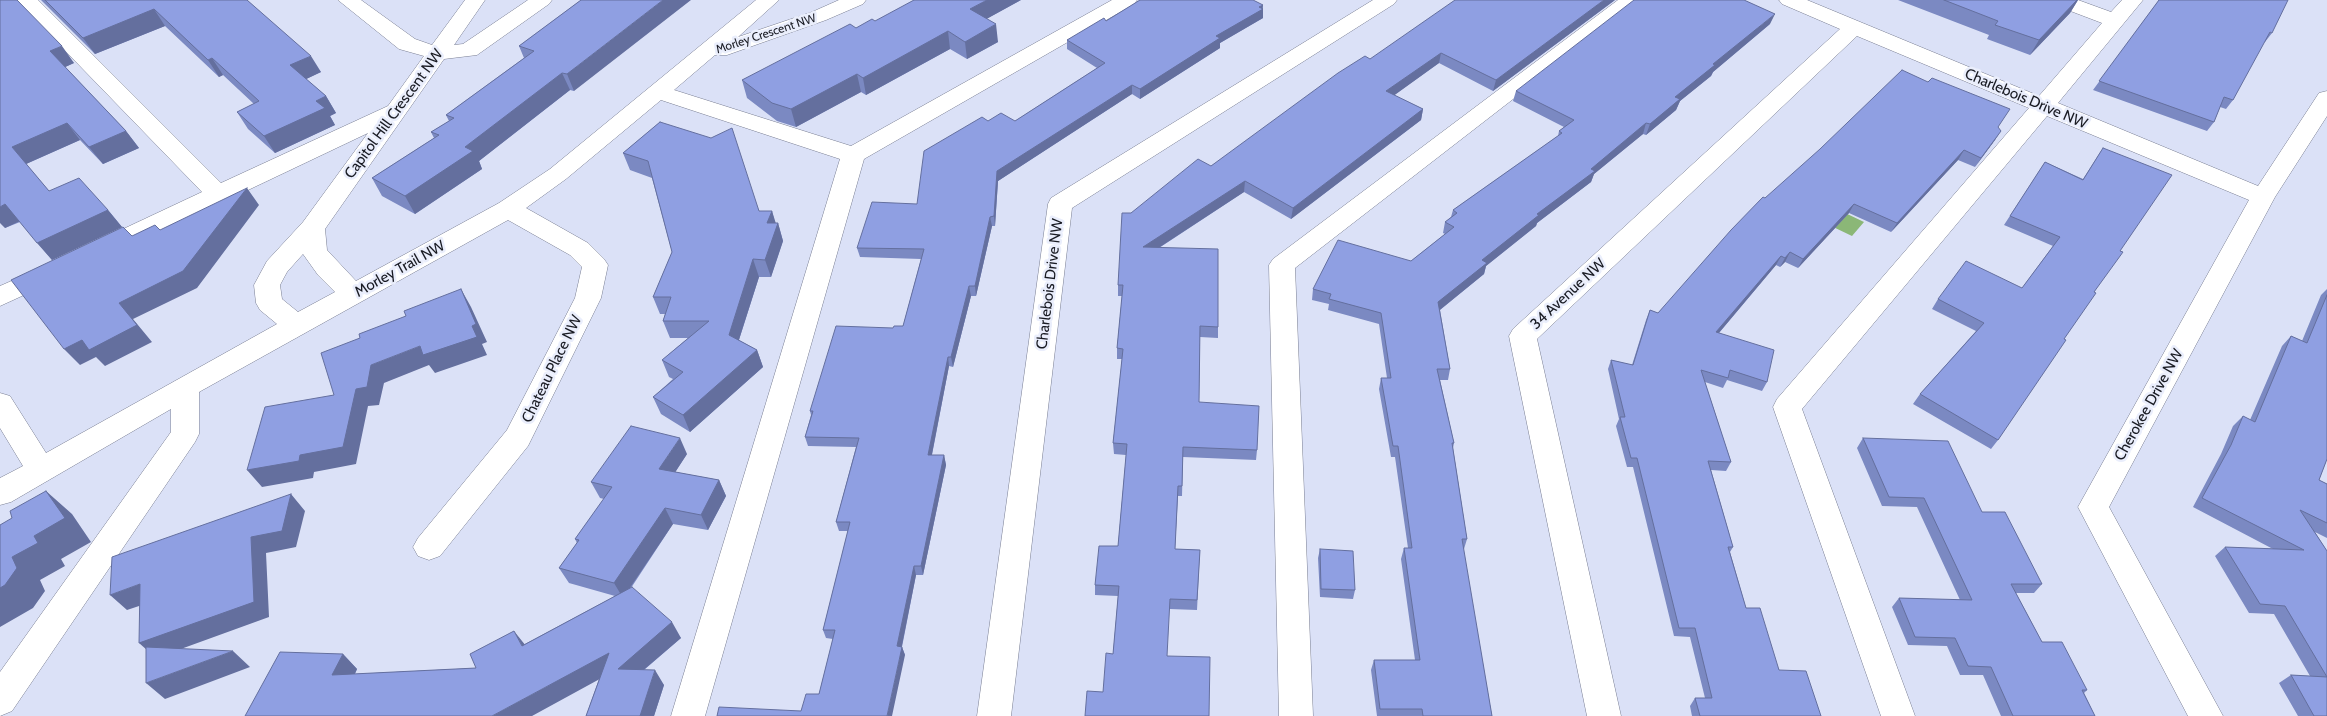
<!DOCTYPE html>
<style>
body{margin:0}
canvas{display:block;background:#dbe1f7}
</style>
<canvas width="2327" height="716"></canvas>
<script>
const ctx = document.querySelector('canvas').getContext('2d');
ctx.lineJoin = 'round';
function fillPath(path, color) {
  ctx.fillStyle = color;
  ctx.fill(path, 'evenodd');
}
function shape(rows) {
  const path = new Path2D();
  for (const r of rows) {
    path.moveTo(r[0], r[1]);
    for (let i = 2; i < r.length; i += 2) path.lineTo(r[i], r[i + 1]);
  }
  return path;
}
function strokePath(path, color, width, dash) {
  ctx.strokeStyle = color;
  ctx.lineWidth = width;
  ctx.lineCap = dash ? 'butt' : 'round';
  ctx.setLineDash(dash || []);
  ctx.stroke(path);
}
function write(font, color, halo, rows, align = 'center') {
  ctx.font = font + ' Cabin,sans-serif';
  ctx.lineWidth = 5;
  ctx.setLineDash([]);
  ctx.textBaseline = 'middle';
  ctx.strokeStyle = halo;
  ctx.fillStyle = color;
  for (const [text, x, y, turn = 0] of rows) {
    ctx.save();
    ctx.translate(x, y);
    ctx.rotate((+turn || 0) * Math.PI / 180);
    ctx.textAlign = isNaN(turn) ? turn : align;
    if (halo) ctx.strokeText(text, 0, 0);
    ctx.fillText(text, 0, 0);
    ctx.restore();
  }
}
const water = shape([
 [1841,211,1864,222,1852,236,1829,225]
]);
const minor = shape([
 [16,0,38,0,221,183,388,106,424,56,399,49,338,0,361,0,415,39,432,45,465,0,485,0,454,45,463,44,528,0,552,0,549,4,477,55,444,59,325,229,327,250,356,281,499,203,550,169,756,0,779,0,738,37,812,12,839,0,866,0,863,4,826,20,727,55,715,55,674,90,851,146,1112,0,1137,0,1134,4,864,159,705,716,671,716,840,159,661,100,566,179,526,208,588,243,604,259,608,265,601,298,528,446,440,556,429,560,418,556,413,547,418,538,507,430,575,298,582,267,570,255,508,220,199,392,199,434,195,442,12,711,0,716,0,672,171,432,171,409,11,502,0,505,0,478,23,466,0,428,0,393,10,396,46,453,277,324,260,310,256,303,254,285,267,261,303,222,368,133,105,258,96,261,87,258,83,252,87,246,202,192,16,0],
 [303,254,318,275,335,292,298,312,282,299,280,285,287,272,303,254],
 [1373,0,1397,0,1394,4,1072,208,1011,716,977,716,1048,204,1051,198,1373,0],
 [1618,0,1641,0,1295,268,1313,716,1279,716,1269,265,1273,259,1618,0],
 [1779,0,1807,0,2039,96,2102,23,2052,4,2049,0,2078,0,2111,12,2122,0,2143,0,2058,103,2258,186,2319,93,2327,91,2327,116,2275,197,2109,507,2223,716,2188,716,2078,507,2249,200,2047,116,1802,409,1915,716,1881,716,1773,407,1777,399,2029,108,1857,36,1537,339,1621,716,1587,716,1509,336,1513,329,1840,29,1782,4,1779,0],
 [50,264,59,267,63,273,59,279,0,306,0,286,50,264]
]);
const wall = shape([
 [0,0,74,63,65,67,126,131,139,148,103,164,80,140,26,164,49,191,108,210,122,227,52,260,20,222,5,228],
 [41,0,247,0,321,72,306,79,326,96,336,113,330,116,335,125,275,153,248,129,237,112,254,104,223,75,219,77,165,26,95,54],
 [581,0,574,91,570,90,479,161,482,169,415,214,382,196,372,178,434,138,431,132,449,121,446,115,524,58,519,46],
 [1021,0,986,19,998,42,967,59,950,49,866,95,861,92,796,127,777,121,747,98,742,80,856,28,875,21],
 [1615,0,1493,91,1439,63,1394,95,1423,109,1421,120,1291,219,1244,192,1159,248,1218,327,1218,338,1200,337,1199,402,1257,450,1256,460,1183,457,1182,496,1178,496,1175,549,1200,550,1197,610,1170,609,1103,692,1113,654,1118,596,1095,595,1095,585,1118,546,1126,455,1114,454,1113,443,1122,359,1117,359,1117,348,1122,296,1118,296,1118,285,1131,213,1211,166,1370,59],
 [1898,0,2078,0,2070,13,2030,55,1987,39,1989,35],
 [2159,0,2272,33,2265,42,2264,41,2233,100,2226,109,2220,107,2214,122,2207,131,2093,90],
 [1263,5,1263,18,1220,43,1220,48,1140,99,1132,94,998,181,995,226,992,226,976,296,971,296,953,367,949,366,932,455,944,455,946,465,923,575,916,575,902,647,905,655,801,711,819,694,833,639,826,638,823,630,848,531,839,531,836,522,856,447,808,446,805,437,811,415,810,411,893,328,903,326,921,259,860,257,857,248,917,204,988,121,1015,121,1097,68,1067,49,1067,40,1106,21],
 [1770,24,1713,72,1711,76,1680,101,1676,110,1646,135,1643,134,1594,174,1591,182,1537,223,1536,226,1486,266,1484,274,1440,310,1450,369,1448,380,1440,380,1454,443,1453,448,1467,539,1464,549,1463,549,1492,716,1377,716,1371,670,1374,660,1415,660,1401,559,1404,548,1408,548,1395,457,1391,457,1379,389,1381,378,1387,378,1379,324,1328,310,1329,304,1312,300,1313,289,1411,261,1445,234,1443,233,1445,222,1451,217,1453,210,1558,136,1559,131,1564,127,1513,101,1516,91],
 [660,122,759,211,772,211,775,223,778,223,783,241,771,277,759,277,739,340,757,350,763,367,690,432,661,414,653,397,673,379,669,377,662,360,688,338,670,338,663,321,665,314,660,314,653,297,672,252,652,178,630,170,623,153],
 [1998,127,1995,140,1975,167,1958,160,1891,232,1849,213,1798,268,1785,262,1780,267,1776,265,1719,333,1767,382,1762,391,1727,380,1723,388,1705,382,1731,462,1726,471,1711,470,1733,547,1730,552,1746,608,1779,670,1821,716,1692,716,1690,706,1695,698,1705,698,1690,637,1674,636,1633,467,1627,467,1616,426,1619,419,1608,369,1611,360,1632,365,1646,320,1650,310,1658,313,1765,198],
 [2103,148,2120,251,2064,339,1998,440,1991,449,1913,404,1920,394,1976,331,1932,309,1938,299,2022,288,2053,246,2004,225,2045,162,2083,179],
 [2327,289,2327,459,2319,480,2327,484,2327,538,2315,532,2327,551,2327,716,2298,716,2279,683,2291,675,2310,676,2274,614,2249,613,2215,556,2225,547,2273,549,2193,507,2221,454,2233,426,2243,416,2250,420,2282,346,2291,336,2302,341,2321,295],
 [1863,438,1982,512,2042,584,2034,593,2016,593,2042,642,2087,690,2084,693,2095,716,2001,716,1983,675,1960,675,1947,646,1908,645,1892,607,1899,598,1960,600,1917,507,1882,506,1857,448],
 [687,454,675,472,719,480,726,496,708,530,673,524,631,588,681,638,644,670,664,685,654,716,586,716,599,679,245,716,343,654,357,669,355,674,476,668,525,644,615,596,569,583,559,568,577,543,575,539,604,499,600,498,591,482],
 [1320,549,1355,590,1353,599,1320,597,1318,558]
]);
const shadedWall = shape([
 [663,0,691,0,574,91,567,74],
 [987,0,1021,0,972,27,970,9],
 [1604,0,1615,0,1493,91,1496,80],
 [2077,0,2078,0,2070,13,2030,55,2039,40],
 [1263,5,1262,9,1263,9,1263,18,1220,43,1220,48,1140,99,1140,89,1216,36],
 [154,9,165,26,95,54,83,38],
 [1775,14,1770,24,1713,72,1711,76,1680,101,1676,110,1646,135,1650,124,1675,97,1713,64],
 [996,24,998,42,967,59,965,42],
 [948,31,950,49,866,95,863,78],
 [62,46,74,63,63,68,50,51],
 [1441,53,1439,63,1385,102,1386,91],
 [311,56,321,72,300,82,290,65],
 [212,58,223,75,219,77,208,60],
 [562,73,570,90,479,161,482,169,415,214,405,196,465,147],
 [857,74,861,92,796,127,791,109],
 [1132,85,1132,94,998,181,995,226,994,216,997,171],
 [326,96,336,113,330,116,335,125,275,153,264,136,316,101],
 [1423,109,1421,120,1291,219,1293,208],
 [67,123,80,140,26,164,12,147],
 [1646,123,1643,134,1594,174,1591,182,1537,223,1536,226,1486,266,1484,274,1436,313,1438,302,1482,260],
 [126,131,139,148,103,164,89,147],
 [2001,131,1995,140,1975,167,1981,158],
 [1964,150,1958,160,1891,232,1897,223],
 [1245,181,1244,192,1143,258,1143,247],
 [247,188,259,205,197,288,133,319,152,342,105,366,96,357,80,365,64,349,119,303],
 [5,204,20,221,5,228,0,223,0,207],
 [1854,204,1849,213,1798,268,1803,259],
 [108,210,122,227,52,260,37,243],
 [772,211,777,227,778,223,783,241,771,277,765,260,767,223],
 [990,217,992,226,976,296,975,286],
 [1790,252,1785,262,1780,267,1785,258],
 [1781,256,1776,265,1712,341,1716,332],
 [753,259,759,277,735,352,729,335],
 [969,286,971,296,953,367,951,357],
 [461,289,471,307,487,342,482,344,487,355,435,373,429,365,384,383,379,405,368,406,356,464,314,472,313,478,262,487,247,470,300,455,356,389,371,365,472,326],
 [757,350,763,367,690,432,683,415],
 [948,357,949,366,930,464,928,455],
 [680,438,687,454,667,485,659,469],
 [944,455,946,465,923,575,921,566],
 [719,480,726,496,708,530,701,515],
 [46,491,72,514,91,542,61,559,65,566,40,580,45,591,33,608,0,627,0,588,12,557,34,536],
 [291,494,305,511,296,547,266,553,269,617,156,658,139,643,251,537],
 [665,508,673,524,623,598,614,583],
 [914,566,916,575,900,655,897,646],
 [140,584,157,600,127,610,110,595],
 [672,622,681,638,627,684,618,669,532,716,492,716,609,653],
 [514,631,526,646,522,646],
 [902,647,905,655,892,716,887,716],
 [233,651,250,667,165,699,146,683],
 [343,654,357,669,347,690,332,675],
 [655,670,664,685,654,716,640,716]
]);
const building = shape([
 [0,0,17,0,62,46,50,51,126,131,89,147,67,123,12,147,49,191,79,178,108,210,37,243,5,204,0,207,0,0],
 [45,0,247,0,311,56,290,65,326,96,316,101,325,108,264,136,237,112,259,101,212,58,208,60,154,9,83,38,45,0],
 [581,0,663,0,567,74,562,73,465,147,473,151,405,196,372,178,439,135,431,132,454,118,446,115,534,51,519,46,581,0],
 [914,0,987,0,970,9,996,24,965,42,948,31,863,78,857,74,791,109,772,103,742,80,850,24,856,28,872,19,875,21,914,0],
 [1140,0,1253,0,1263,5,1259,7,1263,9,1216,36,1220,38,1140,89,1132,85,997,171,994,216,990,217,975,286,969,286,951,357,948,357,928,455,944,455,921,566,914,566,897,646,902,647,887,716,717,716,719,707,801,711,806,694,819,694,835,630,823,630,850,522,836,522,859,438,805,437,813,411,810,411,836,326,893,328,894,326,903,326,924,249,857,248,872,202,917,204,924,151,982,117,988,121,1001,113,1015,121,1105,63,1067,40,1104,18,1106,21,1140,0],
 [1455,0,1604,0,1496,80,1441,53,1386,91,1423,109,1293,208,1245,181,1143,247,1218,249,1218,327,1200,326,1199,402,1259,406,1257,450,1183,447,1182,486,1178,486,1175,549,1200,550,1197,600,1170,599,1167,656,1210,657,1209,716,1085,716,1087,691,1103,692,1106,653,1113,654,1119,586,1095,585,1099,546,1118,546,1127,444,1113,443,1123,349,1117,348,1123,285,1118,285,1122,213,1131,213,1198,159,1211,166,1338,73,1365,56,1370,59,1455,0],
 [1634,0,1744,0,1775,14,1713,64,1715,65,1675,97,1680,99,1650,124,1646,123,1591,169,1595,171,1537,214,1539,215,1482,260,1487,263,1438,302,1450,369,1437,369,1454,443,1452,443,1467,539,1462,539,1492,716,1423,716,1422,709,1380,709,1374,660,1420,660,1404,548,1412,548,1398,446,1393,446,1381,378,1391,378,1381,313,1329,299,1331,294,1313,289,1338,240,1411,261,1454,227,1445,222,1457,213,1453,210,1562,133,1559,131,1574,120,1516,91,1634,0],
 [1944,0,2077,0,2039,40,1995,25,1998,21,1944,0],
 [2159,0,2288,0,2272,33,2270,32,2233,100,2224,97,2214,122,2099,81,2159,0],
 [1902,70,1928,82,1932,78,2010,109,1998,127,2001,131,1981,158,1964,150,1897,223,1854,204,1803,259,1790,252,1785,258,1781,256,1716,332,1774,350,1767,382,1730,370,1728,378,1701,370,1731,462,1708,461,1733,547,1728,547,1746,608,1760,608,1779,670,1806,671,1821,716,1700,716,1695,698,1712,698,1695,628,1679,628,1637,458,1631,458,1620,417,1625,417,1611,360,1633,365,1650,310,1658,313,1731,230,1763,197,1765,198,1820,149,1902,70],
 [660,122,711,138,732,128,759,211,772,211,767,223,778,223,765,260,753,259,729,335,757,350,683,415,653,397,683,372,662,360,709,321,663,321,671,297,653,297,672,252,648,161,623,153,660,122],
 [2103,148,2172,175,2120,251,2123,252,2094,292,2096,293,2064,339,2066,340,1998,440,1920,394,1984,323,1938,299,1966,261,2022,288,2060,237,2010,216,2045,162,2083,180,2103,148],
 [247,188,183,271,119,303,137,325,89,350,82,340,64,349,11,280,123,227,132,236,155,225,160,230,247,188],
 [461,289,476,324,472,326,477,337,423,355,420,346,371,365,367,387,356,389,343,447,300,455,299,461,247,470,265,407,334,395,321,353,360,338,359,334,406,316,404,311,461,289],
 [2327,295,2327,459,2319,480,2327,484,2327,523,2300,510,2327,551,2327,677,2285,606,2260,604,2225,547,2304,550,2202,498,2231,445,2243,416,2255,422,2291,336,2307,343,2327,295],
 [631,426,680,438,659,469,719,480,701,515,665,508,614,583,559,568,579,540,575,539,612,487,591,482,631,426],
 [1863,438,1948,441,1982,512,2005,512,2042,584,2011,584,2042,642,2062,642,2087,690,2082,690,2095,716,2013,716,1991,667,1968,666,1955,638,1915,637,1899,598,1972,600,1924,498,1889,497,1863,438],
 [46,491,65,518,34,536,38,543,12,557,17,568,5,585,0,588,0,525,12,518,10,511,46,491],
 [291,494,282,531,251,537,254,602,139,643,140,584,110,595,112,557,291,494],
 [1320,549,1353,551,1355,590,1321,589,1320,549],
 [632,587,672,622,618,669,655,670,640,716,586,716,609,653,492,716,245,716,280,652,343,654,332,675,476,668,470,654,514,631,522,646,632,587],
 [146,647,233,651,146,683,146,647],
 [2291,675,2327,677,2327,716,2314,716,2291,675]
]);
const farStreetnames = [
 ["Morley Crescent NW",766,34,-18]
];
const streetNames = [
 ["Charlebois Drive NW",2026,99,23],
 ["Capitol Hill Crescent NW",394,114,-54],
 ["Morley Trail NW",400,269,-29],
 ["Charlebois Drive NW",1050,284,-83],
 ["34 Avenue NW",1568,294,-43],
 ["Chateau Place NW",552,369,-64],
 ["Cherokee Drive NW",2149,405,-61]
];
fillPath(water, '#8bb777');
strokePath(minor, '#797e92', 1);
fillPath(minor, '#fff');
fillPath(wall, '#7b89c2');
fillPath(shadedWall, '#646f9e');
fillPath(building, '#8f9fe2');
strokePath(building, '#646f9e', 1);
write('12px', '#191b23', '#eaeefc', farStreetnames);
write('15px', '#191b23', '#eaeefc', streetNames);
</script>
